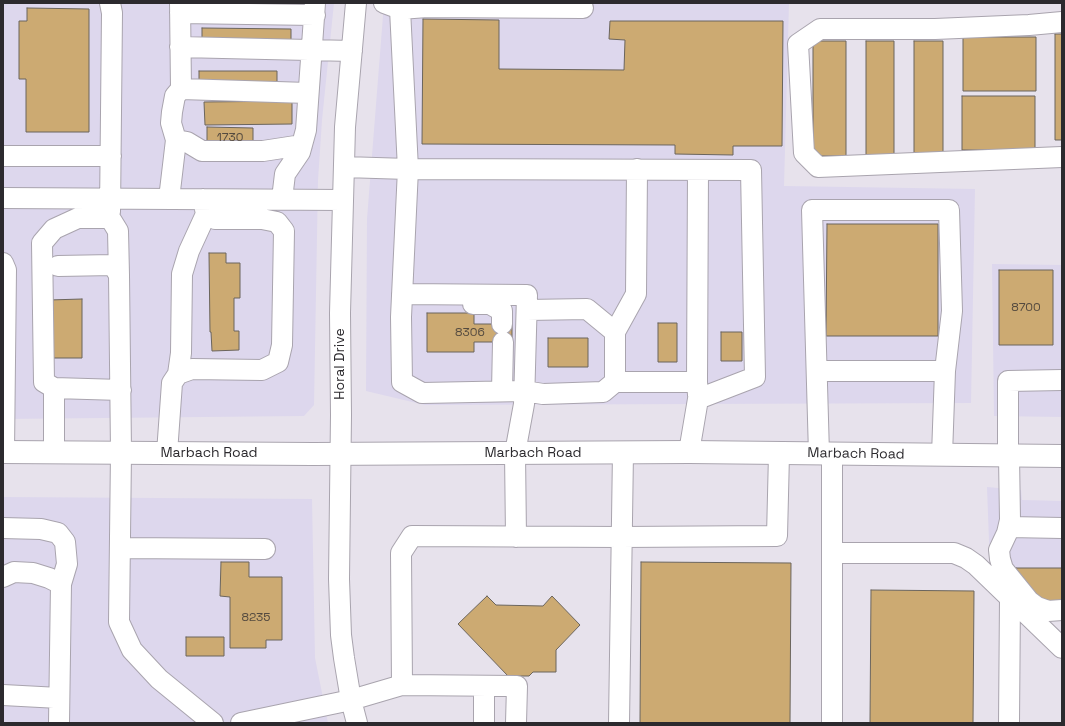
<!DOCTYPE html>
<style>
body{margin:0}
#map{position:relative;width:1065px;height:726px;overflow:hidden;background:#e7e2ec;font-family:"Space Grotesk",sans-serif}
canvas{display:block}
.frame{position:absolute;inset:0;border:4px solid #2c2a2e;pointer-events:none}
</style>
<div id="map">
<canvas width="1065" height="726"></canvas>
<div class="frame"></div>
</div>
<script>
const ctx = document.querySelector('canvas').getContext('2d');
ctx.lineJoin = 'round';
function fillPath(path, color) {
  ctx.fillStyle = color;
  ctx.fill(path, 'evenodd');
}
function shape(rows) {
  const path = new Path2D();
  for (const r of rows) {
    path.moveTo(r[0], r[1]);
    for (let i = 2; i < r.length; i += 2) path.lineTo(r[i], r[i + 1]);
  }
  return path;
}
function strokePath(path, color, width, dash) {
  ctx.strokeStyle = color;
  ctx.lineWidth = width;
  ctx.lineCap = dash ? 'butt' : 'round';
  ctx.setLineDash(dash || []);
  ctx.stroke(path);
}
function write(font, color, halo, rows, align = 'center') {
  ctx.font = font + ' "Space Grotesk",sans-serif';
  ctx.lineWidth = 3;
  ctx.setLineDash([]);
  ctx.textBaseline = 'middle';
  ctx.strokeStyle = halo;
  ctx.fillStyle = color;
  for (const [text, x, y, turn = 0] of rows) {
    ctx.save();
    ctx.translate(x, y);
    ctx.rotate((+turn || 0) * Math.PI / 180);
    ctx.textAlign = isNaN(turn) ? turn : align;
    if (halo) ctx.strokeText(text, 0, 0);
    ctx.fillText(text, 0, 0);
    ctx.restore();
  }
}
const commercial = shape([
 [3,3,334,3,322,120,318,180,314,405,304,416,3,419],
 [384,3,789,3,784,186,975,189,971,403,425,405,366,391,367,219],
 [992,264,1062,265,1062,417,994,416],
 [987,487,1021,490,1022,500,1062,501,1062,618,990,568],
 [3,497,312,499,315,658,328,723,3,723]
]);
const building = shape([
 [27,8,89,9,89,132,26,132,26,79,19,79,19,21,27,21,27,8],
 [423,19,499,20,499,69,624,70,625,40,609,39,610,21,783,21,782,146,733,146,733,155,675,154,675,145,422,144,423,19],
 [202,28,291,29,291,42,202,41,202,28],
 [1055,34,1062,34,1062,140,1055,140,1055,34],
 [963,37,1036,37,1036,91,963,91,963,37],
 [813,41,846,41,846,156,813,156,813,41],
 [866,41,894,41,894,157,866,157,866,41],
 [914,41,943,41,943,156,914,156,914,41],
 [199,71,277,71,277,84,199,84,199,71],
 [962,96,1035,96,1035,150,962,150,962,96],
 [292,101,292,124,205,125,204,102,292,101],
 [207,127,253,128,253,149,207,148,207,127],
 [827,224,938,224,938,336,826,336,827,224],
 [209,253,226,253,226,263,240,263,240,298,234,298,234,331,239,331,239,350,212,351,211,332,210,332,209,253],
 [999,270,1053,270,1053,345,999,345,999,270],
 [82,299,82,358,49,358,49,300,82,299],
 [427,313,474,313,474,324,512,324,512,342,474,342,474,352,427,352,427,313],
 [658,323,677,323,677,362,658,362,658,323],
 [721,332,742,332,742,361,721,361,721,332],
 [548,338,588,338,588,367,548,367,548,338],
 [221,562,249,562,249,577,282,577,282,640,266,640,266,648,230,648,230,597,220,596,221,562],
 [641,562,791,563,790,723,640,723,641,562],
 [1016,568,1062,568,1062,604,1042,603,1016,577,1016,568],
 [871,590,974,591,973,723,870,723,871,590],
 [487,596,496,605,543,606,552,596,580,625,556,650,556,672,533,672,529,676,508,676,458,624,487,596],
 [186,637,224,637,224,656,186,656,186,637]
]);
const minor = shape([
 [110,3,112,13,110,212],
 [180,3,181,89],
 [356,3,345,127,340,313,341,415,339,579,341,635,344,658,351,700,357,723],
 [384,3,400,9,408,169,401,317,402,382,422,393,524,391,543,394,603,392,615,382],
 [400,9,427,7,583,8],
 [180,13,315,15],
 [1062,22,1029,25,935,29,820,29,798,44,804,153,818,167,1062,157],
 [180,47,352,51],
 [302,145,263,151,202,151,187,142,176,140,171,123,172,112,175,96,181,89,308,93],
 [3,156,111,156],
 [344,167,408,169,751,170,755,377,698,399,689,452],
 [637,169,636,294,615,332,615,382,697,382],
 [3,198,343,200],
 [169,199,176,140],
 [282,199,285,174,300,152,306,130,315,3],
 [3,263,6,270,4,452],
 [58,266,113,265,119,275,121,452,119,622,132,650,159,679,213,723],
 [119,275,118,231,110,218,78,218,54,229,42,243,44,382,54,388,121,390],
 [402,294,527,295,524,404,515,453,516,537],
 [473,304,490,304,502,311,502,324],
 [527,310,587,309,615,332],
 [817,371,945,371],
 [178,374,181,353,182,274,189,251,206,214],
 [54,388,54,452],
 [502,391,503,342],
 [698,395,697,382,698,170],
 [167,453,172,383,178,374,192,369,262,370,278,362,282,345,284,231,277,222,262,219,215,219,206,214,203,199],
 [819,454,812,210,949,210,952,311,945,371,942,455],
 [1008,456,1008,381,1062,380],
 [1009,456,1010,520,1007,533,999,550,1000,559,1003,569,1029,601,1037,607,1048,611,1062,610],
 [1009,527,1062,528],
 [3,528,41,529,58,533,65,542,67,564,61,584,59,723],
 [120,548,265,549],
 [832,553,954,553,966,558,976,565,1062,648],
 [3,577,14,572,33,573,49,578,61,584],
 [402,685,517,686,516,723],
 [3,695,59,698],
 [241,723,351,700,402,685,401,553,412,536,621,537,777,536,779,454],
 [484,723,484,686],
 [619,723,623,452],
 [832,723,832,454],
 [1009,723,1010,598]
]);
const major = shape([
 [3,452,313,454,689,452,1062,456]
]);
const numberNames = [
 ["1730",230,138],
 ["8700",1026,308],
 ["8306",470,333],
 ["8235",256,618]
];
const streetNames = [
 ["Horal Drive",340,364,-90],
 ["Marbach Road",209,453],
 ["Marbach Road",533,453],
 ["Marbach Road",856,454,1]
];
fillPath(commercial, '#ddd7ed');
fillPath(building, '#ccaa72');
strokePath(building, '#6b655d', 1);
strokePath(minor, '#a9a4ae', 22);
strokePath(major, '#a9a4ae', 24);
strokePath(minor, '#fff', 20);
strokePath(major, '#fff', 22);
write('12px', '#544a3f', null, numberNames);
write('14px', '#2c2a2e', '#fff', streetNames);
</script>
